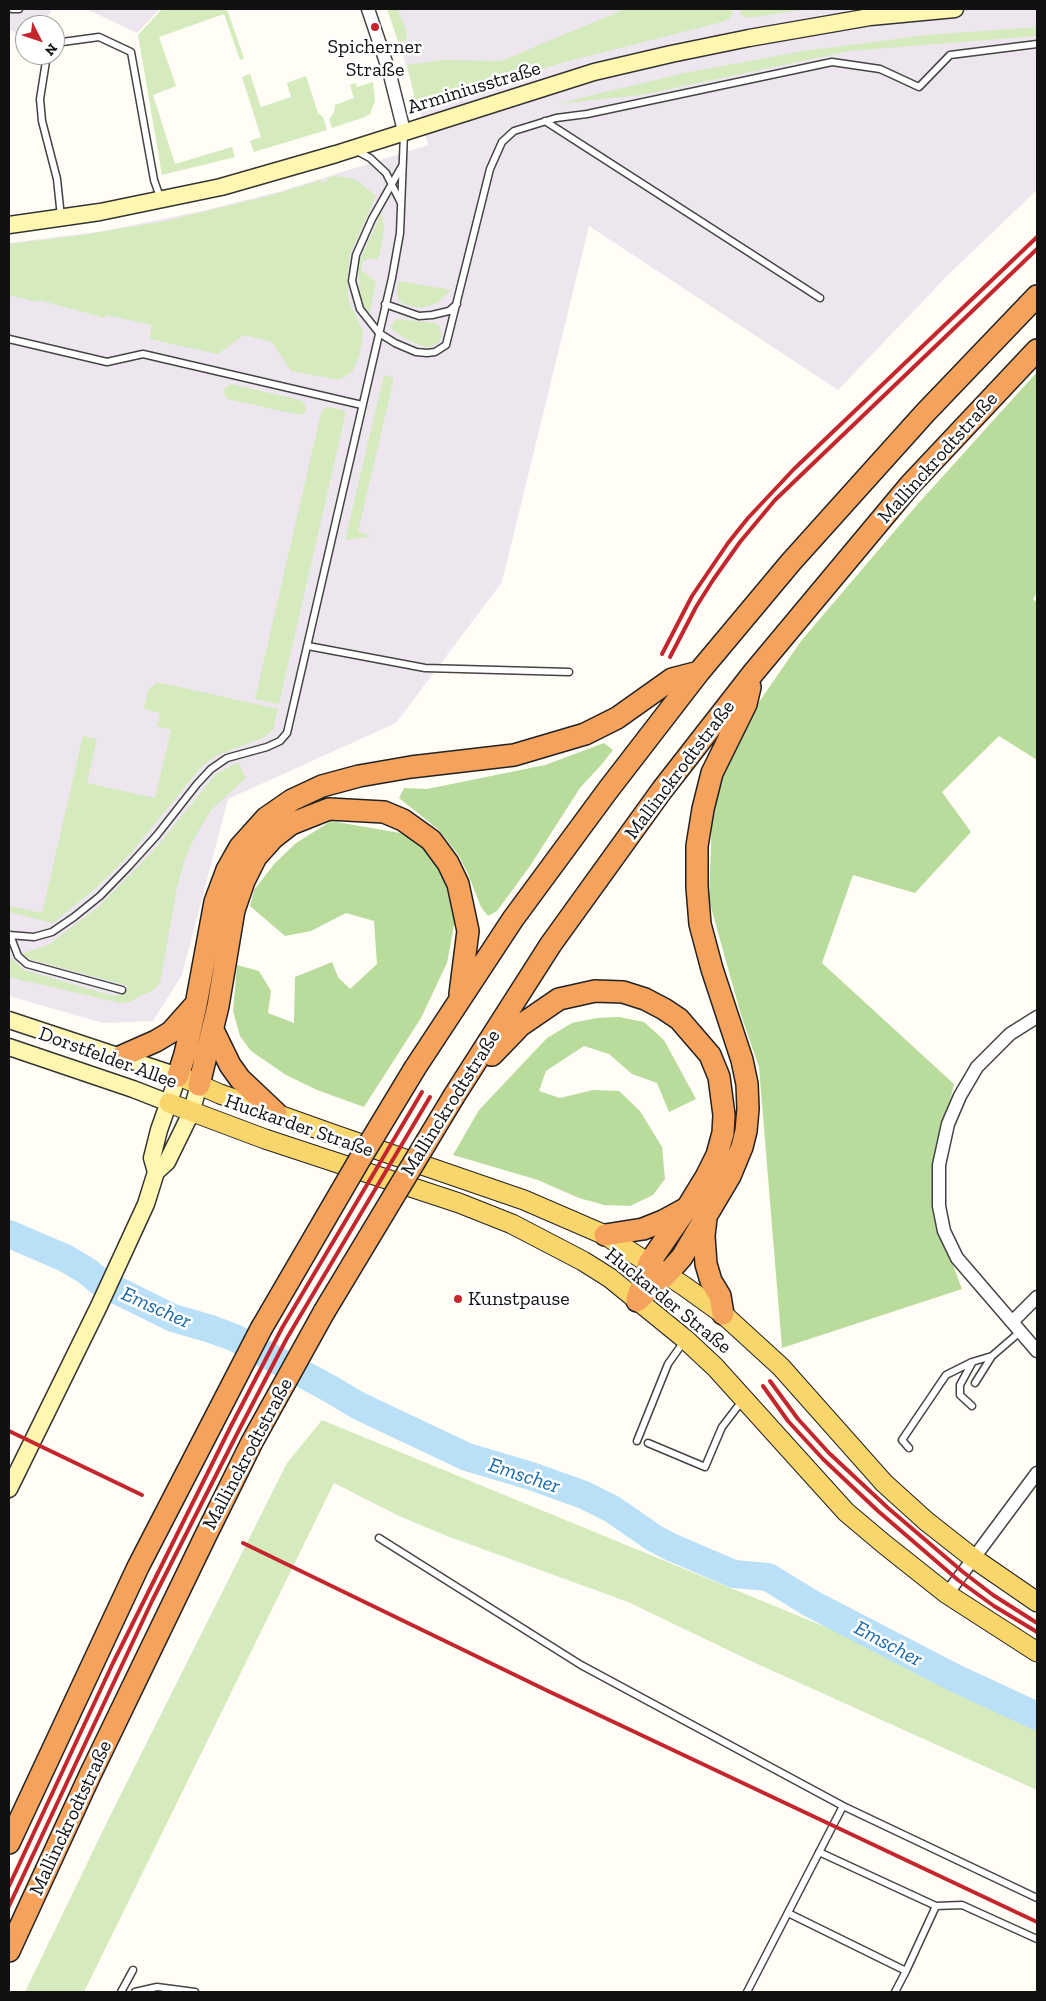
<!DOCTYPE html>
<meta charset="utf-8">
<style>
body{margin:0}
#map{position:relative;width:1046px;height:2001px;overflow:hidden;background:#fffdf5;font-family:"Zilla Slab",serif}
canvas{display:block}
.frame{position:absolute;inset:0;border:10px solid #111;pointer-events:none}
.north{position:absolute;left:15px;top:15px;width:50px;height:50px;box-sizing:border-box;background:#fff;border:1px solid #a0a0a0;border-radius:50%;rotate:131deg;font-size:14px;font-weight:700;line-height:20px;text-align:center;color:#111}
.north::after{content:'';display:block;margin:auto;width:18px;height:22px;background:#c4262e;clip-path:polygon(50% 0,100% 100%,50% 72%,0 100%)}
</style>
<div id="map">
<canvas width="1046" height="2001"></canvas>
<div class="frame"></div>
<div class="north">N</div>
</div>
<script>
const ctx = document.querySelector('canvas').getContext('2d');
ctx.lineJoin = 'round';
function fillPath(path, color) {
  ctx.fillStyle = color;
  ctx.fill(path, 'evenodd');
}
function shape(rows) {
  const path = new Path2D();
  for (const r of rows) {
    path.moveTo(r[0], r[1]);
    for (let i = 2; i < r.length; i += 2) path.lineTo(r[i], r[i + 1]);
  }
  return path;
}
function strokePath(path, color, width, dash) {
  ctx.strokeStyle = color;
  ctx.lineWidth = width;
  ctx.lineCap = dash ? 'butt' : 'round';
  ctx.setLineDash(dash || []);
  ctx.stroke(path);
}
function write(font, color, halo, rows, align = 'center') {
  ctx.font = font + ' "Zilla Slab",serif';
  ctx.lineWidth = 5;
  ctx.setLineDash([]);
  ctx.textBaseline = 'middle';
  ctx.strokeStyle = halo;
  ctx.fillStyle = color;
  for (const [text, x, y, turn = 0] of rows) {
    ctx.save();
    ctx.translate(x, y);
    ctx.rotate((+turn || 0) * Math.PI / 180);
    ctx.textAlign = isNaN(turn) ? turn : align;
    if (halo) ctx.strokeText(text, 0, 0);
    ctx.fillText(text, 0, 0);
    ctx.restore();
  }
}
const industrial = shape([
 [9,9,52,9,43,25,25,25,25,38,9,29],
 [86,9,160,9,137,33],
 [388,9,1037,9,1037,190,951,272,838,390,589,226,502,582,396,723,228,799,182,975,153,1021,103,1023,9,996,9,243,104,231,202,211,282,191,428,145,417,99]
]);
const green = shape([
 [162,9,227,9,244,58,240,60,224,14,159,37,176,86,153,95,175,164,232,147,235,157,162,175,138,35],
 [387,9,398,9,407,33,406,39,402,43,399,44],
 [625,9,731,9,733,14,729,19,722,22,565,62,426,104,417,102,415,99,407,65,443,60,501,61],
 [739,9,808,9,748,18,741,15],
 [1037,27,1037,36,850,51,641,95,556,104,684,73,803,51,927,35],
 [250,74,261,107,291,97,287,83,306,76,318,113,323,117,327,130,254,152,250,141,261,137,242,77],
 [373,82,375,101,370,114,365,117,332,128,329,119,334,112,335,105,354,98,350,85,356,83,357,87],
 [335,176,350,178,359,182,376,196,350,254,347,280,349,302,363,331,362,342,359,357,352,372,339,380,291,371,272,342,244,335,218,354,149,339,152,325,106,315,105,318,39,300,38,302,9,295,9,244,76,236,165,221,269,196,321,180,322,183,327,181,327,178],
 [382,212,384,229,380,254,377,260,371,258,363,261,361,270,376,282,370,312,365,309,361,300,358,269,360,260],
 [399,281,451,290,437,303,422,308,415,307,403,304,398,299,397,290],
 [397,319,435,323,439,325,442,336,439,342,434,345,429,347,422,346,408,340,392,330,391,325],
 [384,375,394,378,358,532,369,535,368,537,345,540],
 [231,384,300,400,304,402,306,410,305,413,300,415,227,399,225,396,224,389],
 [329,407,343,410,346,412,279,704,255,699,321,413,324,408],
 [157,682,278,709,273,730,263,738,217,755,201,767,131,853,96,888,53,923,9,912,9,906,42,913,83,736,97,739,87,783,155,798,171,730,157,726,160,713,144,709,148,690],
 [238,762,246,778,211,810,194,839,185,859,177,888,160,983,153,990,129,1002,120,1003,9,977,9,956,24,970,113,996,125,993,128,986,26,958,21,954,48,945,97,908,154,850,216,774],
 [322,1420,828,1628,1037,1727,1037,1790,753,1662,628,1602,447,1536,399,1516,334,1483,84,1992,25,1992,108,1820,287,1463]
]);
const forest = shape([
 [1037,372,1037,593,1033,599,1037,603,1037,760,999,736,942,792,971,832,915,893,853,875,822,963,954,1084,936,1162,939,1227,962,1289,782,1348,759,1067,741,1015,709,900,713,791,757,705,801,641,916,506],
 [604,743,613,750,602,764,580,788,530,866,497,911,488,916,481,907,468,874,459,856,439,830,399,798,404,788,427,789,545,765],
 [331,821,400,833,417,843,431,855,455,899,456,914,447,963,421,1018,364,1107,317,1090,286,1075,251,1051,240,1036,233,1011,237,965,259,971,271,991,268,1013,294,1023,295,977,332,962,338,977,350,989,377,964,374,921,346,913,311,931,285,936,250,906,254,890,275,863,296,843],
 [619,1017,644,1022,664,1040,696,1099,669,1112,657,1083,632,1074,609,1054,584,1046,546,1071,539,1091,560,1098,593,1090,619,1091,640,1111,662,1147,665,1179,653,1195,630,1206,604,1205,579,1198,538,1180,453,1155,479,1110,547,1038,572,1023,597,1018]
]);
const river = shape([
 [9,1234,65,1258,87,1271,100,1282,173,1318,211,1329,235,1338,327,1387,359,1406,467,1457,531,1476,584,1495,612,1509,654,1538,671,1547,734,1574,768,1577,812,1604,955,1678,1037,1716]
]);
const lane = shape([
 [12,9,19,9],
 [55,43,99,37,131,52,154,180,161,200],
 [47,55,40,99,42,121,57,179,61,217],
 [545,121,820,298],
 [357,151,370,158,386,173,401,203],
 [402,166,372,219,356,255,352,281,360,309,379,333,395,343,416,352,427,353,435,352,446,345,490,169,502,142,514,131,556,118,587,114,832,62,880,69,919,87,950,55,1037,44],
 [385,304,419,316,432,315,449,311,457,304],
 [9,339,107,362,143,354,362,405],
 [308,646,425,668,569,672],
 [9,935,34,937,52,932,74,917,100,896,129,866,157,835,197,784,211,769,227,758,267,747,280,741,287,733,392,278,400,233,404,133],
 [10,935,18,956,27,964,122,990],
 [972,1363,960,1385,960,1395,972,1406],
 [975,1383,992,1356],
 [637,1441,668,1364,685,1340],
 [648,1443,705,1467,722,1427,742,1401],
 [909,1448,902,1440,946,1375,972,1362,992,1356,1021,1331],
 [379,1538,581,1665,843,1806],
 [936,1906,962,1905,1037,1939],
 [788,1913,906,1971,936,1906,819,1852],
 [121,1992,133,1970],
 [135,1992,157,1987,195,1992],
 [747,1992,843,1806,1037,1898],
 [895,1992,906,1971]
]);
const street = shape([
 [368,9,389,71,404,131],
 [1037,1017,1010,1034,977,1067,960,1096,948,1124,939,1165,939,1206,944,1231,957,1258,1037,1351],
 [1013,1321,1037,1297],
 [947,1594,1037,1473]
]);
const secondary = shape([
 [9,225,100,212,221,187,336,154,594,72,671,54,749,38,870,17,955,9],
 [9,1020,178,1076,159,1130,152,1158,156,1172,146,1204,99,1306,9,1489],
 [9,1047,133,1089,169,1103],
 [156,1172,167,1162,191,1113,199,1085]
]);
const primary = shape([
 [186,1079,220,1094,338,1136,524,1200,605,1235,684,1286,723,1314,781,1367,884,1483,926,1521,973,1558,1037,1602],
 [169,1103,265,1139,459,1203,512,1224,583,1261,610,1278,685,1339,715,1367,846,1512,884,1544,947,1594,1037,1652]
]);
const highway = shape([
 [213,1030,230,1065,240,1079,276,1113],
 [492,1055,521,1025,559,999,595,991,623,992,645,999,664,1009,679,1019,710,1055,719,1077,724,1115,723,1133,717,1155,706,1177,687,1208,649,1263,637,1299],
 [122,1056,156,1041,171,1032,195,1005],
 [415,1068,513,919,608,790,699,672,791,562,925,413,1037,296],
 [178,1076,185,1054,196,1005,215,902,227,870,240,847,266,818,292,800,322,786,359,776,411,767,514,755,585,734,617,718,672,679,699,672],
 [199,1085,218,1006,234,910,244,881,256,857,273,838,291,824,311,816,329,809,384,812,403,820,431,840,448,863,458,884,468,931,460,994],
 [454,1096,551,944,662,790,754,672,910,485,1037,350],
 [706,1218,704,1236,706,1264,711,1281,720,1296,723,1314],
 [605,1235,643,1229,663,1221,685,1209],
 [637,1301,666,1275,682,1257,730,1176,742,1147,746,1131,748,1109,747,1084,742,1060,712,969,700,924,697,887,697,846,703,809,712,773,746,704,750,687],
 [9,1843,138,1567,261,1329],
 [9,1951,90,1775,205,1537,252,1442,324,1312]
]);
const rail = shape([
 [662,654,692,596,728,543,748,518,794,469,1037,237],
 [670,657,696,607,713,580,740,542,775,500,1037,249],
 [770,1381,798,1419,829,1453,888,1508,963,1572,993,1595,1037,1623],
 [763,1386,788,1421,823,1459,878,1511,958,1580,994,1606,1037,1632],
 [9,1431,142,1495],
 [243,1543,548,1691,1037,1922],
 [9,1886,113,1663,231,1426,282,1328,422,1092],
 [9,1906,152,1601,239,1430,287,1338,430,1097]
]);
const highwayBridge = shape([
 [324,1312,454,1096],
 [261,1329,360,1159,415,1068]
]);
const markers = [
 [375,27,5,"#c4262e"],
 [458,1299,5,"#c4262e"]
];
const poiNames = [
 ["Spicherner",375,47],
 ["Straße",375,70],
 ["Kunstpause",468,1299,"left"]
];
const streetNames = [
 ["Arminiusstraße",474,88,-17],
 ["Mallinckrodtstraße",938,458,-48],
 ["Mallinckrodtstraße",680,770,-53],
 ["Dorstfelder Allee",108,1058,20],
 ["Mallinckrodtstraße",451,1103,-58],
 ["Huckarder Straße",299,1126,19],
 ["Huckarder Straße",668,1301,39],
 ["Mallinckrodtstraße",248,1454,-62],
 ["Mallinckrodtstraße",71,1818,-65]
];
const waterNames = [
 ["Emscher",156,1308,24],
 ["Emscher",524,1476,18],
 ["Emscher",888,1644,28]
];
fillPath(industrial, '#eee6ef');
fillPath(green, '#d5ebbd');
fillPath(forest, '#b9dc9c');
strokePath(river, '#b9e0f7', 28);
strokePath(lane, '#444', 9);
strokePath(street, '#444', 15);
strokePath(secondary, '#333', 19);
strokePath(primary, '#222', 21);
strokePath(highway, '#222', 24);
strokePath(lane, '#fff', 6);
strokePath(street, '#fff', 12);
strokePath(secondary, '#fff6b0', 16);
strokePath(primary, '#f9d66b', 19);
strokePath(highway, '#f5a25d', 21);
strokePath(rail, '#c4262e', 4);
strokePath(highwayBridge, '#222', 24, []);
strokePath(highwayBridge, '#f5a25d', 21);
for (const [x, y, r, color] of markers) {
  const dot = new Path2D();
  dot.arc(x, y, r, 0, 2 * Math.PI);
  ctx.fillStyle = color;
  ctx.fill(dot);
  strokePath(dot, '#fff', 2);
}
write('20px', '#111', '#fff', poiNames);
write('20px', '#111', '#fff', streetNames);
write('italic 21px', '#1768a6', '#fff', waterNames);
</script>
